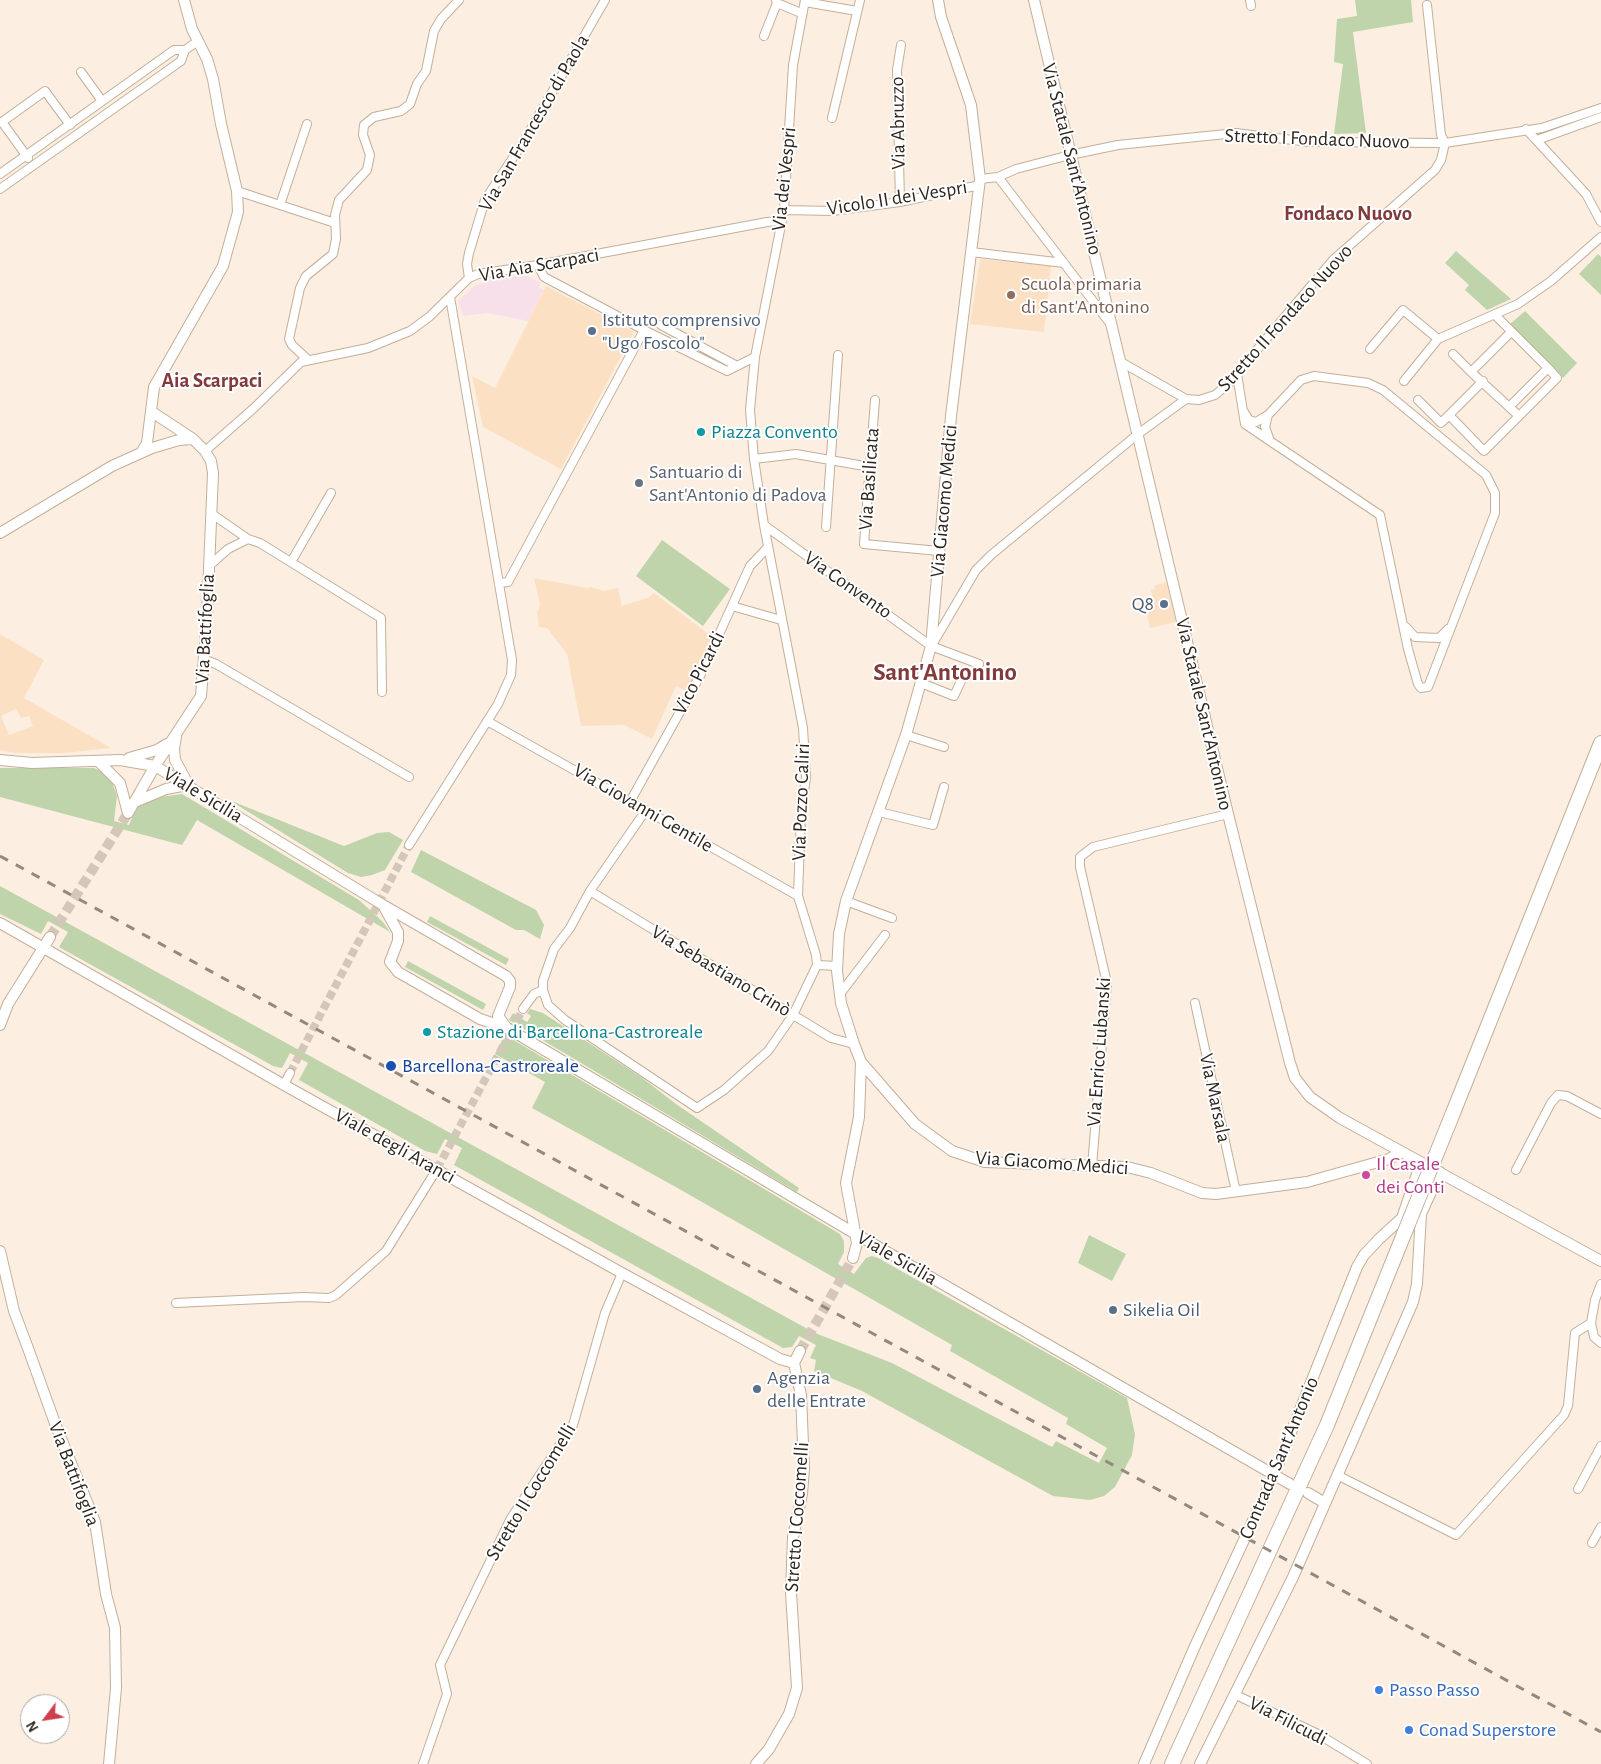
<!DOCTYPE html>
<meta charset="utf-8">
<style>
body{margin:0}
#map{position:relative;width:1601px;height:1764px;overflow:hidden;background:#fcefe1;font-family:"Alegreya Sans",sans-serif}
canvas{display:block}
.north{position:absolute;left:20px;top:1694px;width:50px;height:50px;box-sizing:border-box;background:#fff;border:1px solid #aba8a5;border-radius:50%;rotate:239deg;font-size:14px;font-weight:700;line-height:20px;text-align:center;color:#2e261d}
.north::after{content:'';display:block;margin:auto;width:18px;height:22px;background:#cf3f4b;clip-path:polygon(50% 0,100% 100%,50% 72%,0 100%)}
</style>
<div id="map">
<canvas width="1601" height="1764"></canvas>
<div class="north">N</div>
</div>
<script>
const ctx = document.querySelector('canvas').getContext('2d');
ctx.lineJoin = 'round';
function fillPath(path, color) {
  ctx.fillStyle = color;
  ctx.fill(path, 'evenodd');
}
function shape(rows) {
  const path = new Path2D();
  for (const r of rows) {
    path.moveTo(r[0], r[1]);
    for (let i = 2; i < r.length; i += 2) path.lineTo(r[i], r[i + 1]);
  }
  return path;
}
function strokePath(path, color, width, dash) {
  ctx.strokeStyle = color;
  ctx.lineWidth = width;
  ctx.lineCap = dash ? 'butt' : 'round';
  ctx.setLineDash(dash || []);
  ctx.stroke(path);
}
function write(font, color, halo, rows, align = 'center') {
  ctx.font = font + ' "Alegreya Sans",sans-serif';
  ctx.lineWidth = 4;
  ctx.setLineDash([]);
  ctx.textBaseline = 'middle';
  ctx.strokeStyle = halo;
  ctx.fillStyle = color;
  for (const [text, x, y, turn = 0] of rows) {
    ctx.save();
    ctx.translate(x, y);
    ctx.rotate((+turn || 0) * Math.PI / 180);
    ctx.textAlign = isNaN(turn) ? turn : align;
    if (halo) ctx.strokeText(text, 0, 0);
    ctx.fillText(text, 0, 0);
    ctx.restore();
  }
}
const built = shape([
 [980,259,1051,266,1044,332,970,324],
 [546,286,634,332,561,469,483,427,472,376,495,388],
 [534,578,587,588,591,587,604,591,618,588,622,606,650,597,654,593,714,638,686,691,676,686,652,739,624,725,581,726,567,654,547,628,539,627,537,613,540,605],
 [1166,582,1176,622,1150,628,1144,602,1153,599,1151,590,1155,589,1154,586],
 [0,634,44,660,24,698,111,748,65,753,16,753,0,750],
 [16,709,21,718,29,716,33,726,9,735,1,716]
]);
const industrial = shape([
 [523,274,541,283,539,287,544,290,528,321,487,313,463,316,458,301,474,286,486,281]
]);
const green = shape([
 [1355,0,1411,0,1413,22,1353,32,1366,133,1334,134,1343,64,1334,62,1337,19,1357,16],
 [1456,251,1511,299,1487,310,1465,290,1469,285,1445,263],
 [1598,254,1601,257,1601,295,1579,274],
 [1525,311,1577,363,1563,378,1510,324],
 [662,540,730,589,703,626,636,576],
 [0,768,94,768,103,772,112,782,117,796,114,821,129,825,136,808,144,803,153,798,182,794,359,900,383,922,390,932,197,820,182,845,0,797],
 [229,800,344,846,377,833,389,832,403,840,385,870,372,875,361,877,348,873],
 [421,850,536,910,544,925,540,939,524,930,516,930,411,872],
 [0,886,815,1333,892,1363,1052,1447,1056,1441,1099,1463,1107,1448,1066,1424,1068,1418,950,1351,952,1345,674,1186,532,1108,545,1082,495,1054,505,1035,840,1234,844,1241,844,1252,838,1264,854,1274,866,1258,872,1256,878,1258,1127,1398,1135,1434,1132,1455,1115,1487,1104,1496,1090,1500,1053,1496,862,1391,814,1371,816,1360,810,1358,816,1345,799,1336,792,1347,783,1348,454,1165,462,1148,445,1139,437,1154,425,1151,299,1080,308,1063,290,1053,282,1068,273,1066,59,947,68,932,48,921,41,934,0,914],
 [430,916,509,959,506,965,427,922],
 [408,961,486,1004,483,1010,405,967],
 [530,1009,543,1013,641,1077,676,1104,799,1188,797,1192,509,1020,513,1013,527,1022,531,1016,527,1013],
 [1089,1235,1126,1254,1112,1281,1078,1263]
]);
const streetTunnel = shape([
 [290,1073,409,845],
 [437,1169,523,1009]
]);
const secondaryTunnel = shape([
 [50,937,128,813],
 [800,1351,853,1258]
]);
const street = shape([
 [776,0,777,3,801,13],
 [1250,0,1251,6],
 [805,2,857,11],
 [1427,5,1441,135,1445,143],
 [764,36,777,3],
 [81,72,102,101],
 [832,118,860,0],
 [1526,129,1586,194,1601,222],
 [1537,140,1601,117],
 [28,158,2,122,45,91,70,125],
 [0,174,174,50,185,50,198,41],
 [998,177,1109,322],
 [980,179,998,177,1016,169,1070,155,1118,145,1236,133,1309,142,1445,143,1542,128,1601,108],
 [0,189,181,61,185,50],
 [237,191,335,223],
 [900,202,897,70,901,45],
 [280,205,307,124],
 [784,210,832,211,900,202,980,185],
 [971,252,1064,263],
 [538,265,544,277,644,330,727,371,755,357],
 [469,278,467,264,469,253,485,200,524,141,605,0],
 [1495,315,1548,368,1509,407],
 [661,325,737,366],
 [1511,332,1471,372,1519,416],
 [1438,339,1518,304,1551,281,1601,237],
 [1370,349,1403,310,1438,339,1404,381],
 [1453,354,1471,372],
 [307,359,292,345,289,339,300,288,306,276,333,254,336,239,335,215,339,200,367,170,370,155,363,135,364,125,374,117,401,111,410,104,417,84,426,71,434,31,441,19,459,0],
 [1121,362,1186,399,1199,400,1215,395,1228,384,1333,260,1435,170,1441,160,1445,143],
 [1237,374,1245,424,1270,441,1265,427,1268,415,1301,380,1314,376,1368,383,1383,390,1486,475,1495,493,1495,513,1428,687,1421,688,1418,684,1408,649,1380,515,1270,441],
 [1483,381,1449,415,1484,451,1557,378,1548,368],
 [875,400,864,544,939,551],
 [1418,400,1441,423,1449,415],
 [1244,412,1249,420,1256,422,1268,415],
 [205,451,254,408,301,362,368,348,410,331,429,317,469,278,478,274,538,265,767,222,782,221],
 [754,459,796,454,870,467],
 [212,514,248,539,260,543,381,618,382,692],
 [764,525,931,646,979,664],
 [826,527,838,355],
 [291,562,331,493],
 [209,566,228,549,248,539],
 [499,583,508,582,644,330],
 [732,606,781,620],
 [1406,627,1415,637,1439,638,1448,629],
 [932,645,976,570,991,555,1138,434,1186,399],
 [203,659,216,664,409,777],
 [921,683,954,696,961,681],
 [487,721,798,896],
 [906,735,944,747],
 [631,800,701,674,750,566,768,547],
 [646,810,590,891,570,928,554,949,543,981,543,990,548,1005,565,1020,697,1108,724,1090,768,1051,793,1015,817,965,816,955,798,896,801,814,806,777,803,728,764,525,754,459,750,410,755,357,784,210,793,65,805,0],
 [879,812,933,825,944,787],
 [409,845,498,704,511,675,512,660,450,297],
 [590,891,831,1038,854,1044],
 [846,901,892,918],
 [817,965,837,966],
 [840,994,885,935],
 [1195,1003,1236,1192],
 [523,1009,534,994,543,990],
 [284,1085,290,1073],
 [1092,1166,1107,983,1080,867,1080,857,1093,847,1228,814],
 [1516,1170,1551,1103,1558,1095,1567,1096,1601,1114],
 [1601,1284,1595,1300,1591,1323,1594,1337,1601,1343],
 [176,1303,304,1297,329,1298,336,1295,386,1251,437,1169],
 [1337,1475,1456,1535,1564,1415,1568,1406,1575,1333,1591,1323],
 [1578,1489,1601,1446],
 [1592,1543,1601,1527],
 [1234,1694,1318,1734,1367,1764],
 [423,1764,447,1694,440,1665,511,1518,573,1425,605,1313,622,1273]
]);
const secondary = shape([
 [938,0,941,17,971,105,980,179,951,416,931,646,906,735,846,901,839,934,837,971,841,1003,854,1044,861,1062,915,1124,952,1151,985,1162,1127,1167,1151,1173,1202,1193,1216,1194,1307,1182,1389,1159,1402,1152],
 [1034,0,1228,814,1290,1063,1295,1078,1310,1097,1340,1118,1601,1261],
 [141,453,147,443,154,387,223,266,238,212,237,191,221,124,213,79,207,59,192,29,184,0],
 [0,533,112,466,152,448,179,440,193,439],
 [176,737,174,749,175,760,188,784],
 [129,758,157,750,167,744],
 [0,760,32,763,120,760,155,766,383,905,506,976,510,981,510,987,498,1016,506,1027],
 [99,762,120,783,128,813],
 [135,802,166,789,187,785],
 [128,813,155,766,201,696,207,617,213,473,211,461,205,451,193,439,152,412],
 [383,905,398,932,398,941,390,962,398,972,480,1019,507,1028,854,1233,1290,1484],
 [0,923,284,1085,622,1273,780,1359,794,1363],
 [0,1025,8,1004,50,937],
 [0,1251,14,1311,29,1351,56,1426,95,1522,106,1594,115,1628,116,1688,109,1764],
 [853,1258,857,1243,846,1183,859,1117,861,1062],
 [1308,1493,1325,1503],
 [756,1764,769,1749,789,1714,797,1688,791,1593,793,1537,802,1494,804,1468,801,1395,794,1363,800,1351],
 [1144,1764,1195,1646,1274,1475,1357,1267,1364,1255,1379,1239,1402,1218,1417,1174,1420,1168,1427,1165],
 [1200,1764,1293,1577,1413,1302,1417,1284,1421,1214,1440,1172]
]);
const highway = shape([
 [1453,1113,1601,743],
 [1172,1764,1327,1425,1404,1234]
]);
const rail = shape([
 [0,856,1601,1732]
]);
const highwayBridge = shape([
 [1404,1234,1453,1113]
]);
const markers = [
 [1011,295,5,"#8d6e63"],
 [592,331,5,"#5c6f8a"],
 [701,432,5,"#0f9aa8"],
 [639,483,5,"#6b7280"],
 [1164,604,5,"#5c6f8a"],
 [427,1032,5,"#0f9aa8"],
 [391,1066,6,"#1a4fb4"],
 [1366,1175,5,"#d1479c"],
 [1113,1310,5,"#5c6f8a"],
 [757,1389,5,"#5c6f8a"],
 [1379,1690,5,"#3f7fe0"],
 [1409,1730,5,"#3f7fe0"]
];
const streetNames = [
 ["Via San Francesco di Paola",534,123,-60],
 ["Via Abruzzo",898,123,-91],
 ["Stretto I Fondaco Nuovo",1317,139,2],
 ["Via Statale Sant'Antonino",1072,159,76],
 ["Via dei Vespri",784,179,-84],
 ["Vicolo II dei Vespri",897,198,-9],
 ["Via Aia Scarpaci",539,265,-10],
 ["Stretto II Fondaco Nuovo",1285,318,-48],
 ["Via Basilicata",869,479,-86],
 ["Via Giacomo Medici",944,501,-85],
 ["Via Convento",848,585,35],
 ["Via Battifoglia",205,629,-87],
 ["Vico Picardi",699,673,-63],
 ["Via Statale Sant'Antonino",1204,714,77],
 ["Viale Sicilia",203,795,31],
 ["Via Pozzo Caliri",801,802,-88],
 ["Via Giovanni Gentile",643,808,30],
 ["Via Sebastiano Crinò",721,971,31],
 ["Via Enrico Lubanski",1099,1052,-86],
 ["Via Marsala",1215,1098,78],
 ["Viale degli Aranci",395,1146,29],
 ["Via Giacomo Medici",1052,1163,4],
 ["Viale Sicilia",897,1258,30],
 ["Contrada Sant'Antonio",1279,1458,-67],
 ["Via Battifoglia",74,1474,69],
 ["Stretto II Coccomelli",531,1492,-59],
 ["Stretto I Coccomelli",797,1517,-86],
 ["Via Filicudi",1288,1721,27]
];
const educationNames = [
 ["Scuola primaria",1021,284],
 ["di Sant'Antonino",1021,307]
];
const serviceNames = [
 ["Istituto comprensivo",602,320],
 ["\"Ugo Foscolo\"",602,343],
 ["Q8",1154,604,"right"],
 ["Sikelia Oil",1123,1310],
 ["Agenzia",767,1378],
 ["delle Entrate",767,1401]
];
const cultureNames = [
 ["Piazza Convento",711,432],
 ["Stazione di Barcellona-Castroreale",437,1032]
];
const worshipNames = [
 ["Santuario di",649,472],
 ["Sant'Antonio di Padova",649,495]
];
const transitNames = [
 ["Barcellona-Castroreale",402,1066]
];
const hotelNames = [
 ["Il Casale",1376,1164],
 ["dei Conti",1376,1187]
];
const shopNames = [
 ["Passo Passo",1389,1690],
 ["Conad Superstore",1419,1730]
];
const neighbourhoodNames = [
 ["Fondaco Nuovo",1348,214],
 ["Aia Scarpaci",212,381]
];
const districtNames = [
 ["Sant'Antonino",945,672]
];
fillPath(built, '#fbe0c3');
fillPath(industrial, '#f8e0ea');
fillPath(green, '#bfd4aa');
strokePath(streetTunnel, '#d3c7ba', 8, [8, 4]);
strokePath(secondaryTunnel, '#d3c7ba', 10, [10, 5]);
strokePath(street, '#c3af99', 10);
strokePath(secondary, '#c3af99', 12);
strokePath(highway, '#c3af99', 16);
strokePath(street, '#fff', 8);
strokePath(secondary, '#fff', 10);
strokePath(highway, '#fff', 14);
strokePath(rail, '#94897e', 3, [9, 9]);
strokePath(highwayBridge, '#c3af99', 16, []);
strokePath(highwayBridge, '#fff', 14);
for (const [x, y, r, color] of markers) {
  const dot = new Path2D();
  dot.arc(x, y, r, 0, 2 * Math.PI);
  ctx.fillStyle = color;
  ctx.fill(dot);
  strokePath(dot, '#fff', 2);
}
write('20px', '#2e261d', '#fff', streetNames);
write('20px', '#785e54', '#fff', educationNames, 'left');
write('20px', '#4e5e75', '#fff', serviceNames, 'left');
write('20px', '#0d838f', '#fff', cultureNames, 'left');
write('20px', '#5b616d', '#fff', worshipNames, 'left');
write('20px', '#164399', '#fff', transitNames, 'left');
write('20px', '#b23c85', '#fff', hotelNames, 'left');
write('20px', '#366cbe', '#fff', shopNames, 'left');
write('bold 21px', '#833a3c', '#fff', neighbourhoodNames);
write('bold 25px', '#833a3c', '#fff', districtNames);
</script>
